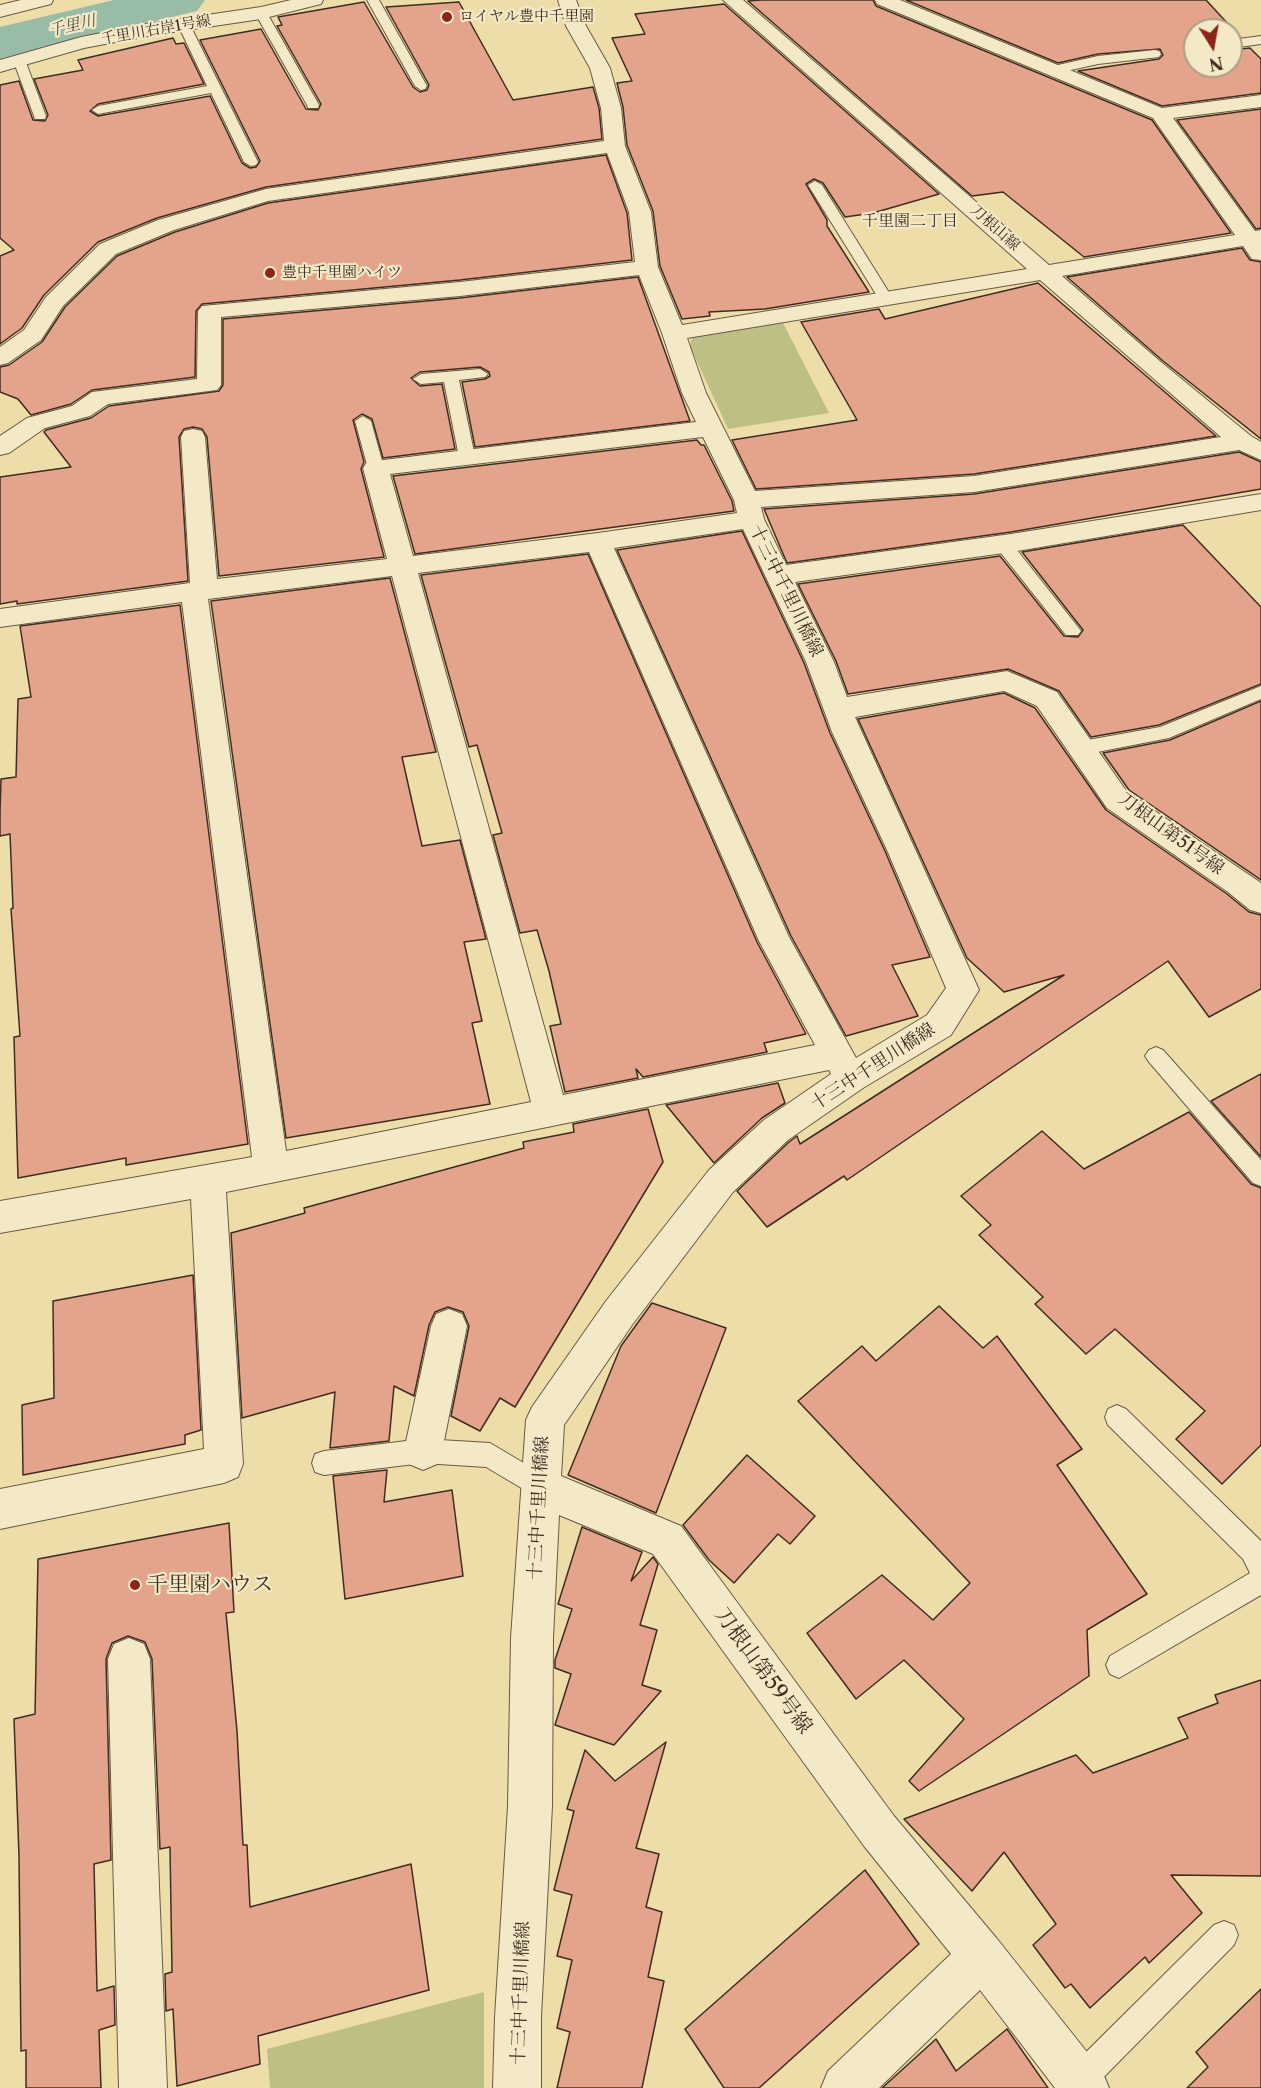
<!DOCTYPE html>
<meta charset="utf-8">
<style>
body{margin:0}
#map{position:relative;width:1261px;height:2088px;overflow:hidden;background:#ecdda9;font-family:"Libre Caslon Text",serif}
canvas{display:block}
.north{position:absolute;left:1183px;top:18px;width:60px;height:60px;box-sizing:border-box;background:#f3e9c7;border:2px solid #ab9e85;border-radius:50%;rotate:169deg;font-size:16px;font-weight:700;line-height:24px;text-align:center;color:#3f2d21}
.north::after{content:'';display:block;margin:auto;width:21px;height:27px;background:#8f2418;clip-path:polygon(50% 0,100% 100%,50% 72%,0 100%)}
</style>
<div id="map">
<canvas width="1261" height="2088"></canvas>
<div class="north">N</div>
</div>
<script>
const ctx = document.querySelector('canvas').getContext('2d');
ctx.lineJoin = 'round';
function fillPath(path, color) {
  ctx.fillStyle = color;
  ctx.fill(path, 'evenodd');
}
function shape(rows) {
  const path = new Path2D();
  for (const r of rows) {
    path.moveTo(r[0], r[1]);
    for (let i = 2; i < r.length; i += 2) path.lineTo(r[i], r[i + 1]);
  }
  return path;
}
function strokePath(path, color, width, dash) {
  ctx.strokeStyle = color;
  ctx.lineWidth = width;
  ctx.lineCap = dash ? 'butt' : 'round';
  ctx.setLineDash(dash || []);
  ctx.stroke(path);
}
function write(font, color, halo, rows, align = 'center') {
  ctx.font = font + ' "Libre Caslon Text","Noto Serif JP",serif';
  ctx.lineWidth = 4.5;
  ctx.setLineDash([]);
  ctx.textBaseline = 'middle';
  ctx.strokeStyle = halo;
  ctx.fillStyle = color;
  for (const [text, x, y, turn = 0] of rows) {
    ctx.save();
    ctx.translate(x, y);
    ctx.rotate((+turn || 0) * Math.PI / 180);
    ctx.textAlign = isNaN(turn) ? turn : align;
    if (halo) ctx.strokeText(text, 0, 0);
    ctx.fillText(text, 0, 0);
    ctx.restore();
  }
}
const green = shape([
 [783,323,829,413,728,429,690,346,692,337],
 [484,1992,484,2088,270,2088,267,2049]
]);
const river = shape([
 [114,0,205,0,197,11,0,59,0,27,114,0]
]);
const building = shape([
 [761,0,873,0,876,6,1152,120,1231,233,1084,257,1003,192,972,196,748,1,761,0],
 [906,0,1206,0,1240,37,1231,38,1231,30,1195,30,1195,66,1231,66,1231,50,1250,48,1261,59,1261,93,1162,106,1078,71,1159,59,1163,55,1160,49,1098,54,1058,63,906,0],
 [364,2,413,87,420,92,427,90,429,85,386,7,459,2,513,100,593,87,599,108,602,139,266,187,157,218,98,242,44,295,22,328,0,344,0,256,14,250,0,238,0,85,19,81,33,120,45,121,48,115,34,79,83,70,78,60,173,38,176,44,184,43,204,84,98,104,90,111,98,116,210,96,242,163,250,168,256,167,260,161,200,40,261,29,306,109,318,110,321,104,277,26,282,25,278,17,364,2],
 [724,4,939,194,873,213,845,217,823,183,814,179,806,184,827,220,827,226,869,292,765,309,709,312,710,316,682,319,660,266,653,211,627,145,623,107,617,83,632,81,612,38,645,34,635,14,724,4],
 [1261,109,1261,228,1256,229,1177,120,1261,109],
 [606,155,627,213,632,260,460,280,202,304,196,311,195,377,92,390,71,404,31,415,18,399,0,392,0,367,9,365,42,342,65,307,117,256,175,232,268,203,606,155],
 [1242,248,1250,260,1261,262,1261,439,1163,361,1067,277,1242,248],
 [638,277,690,421,475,447,462,382,485,379,490,376,489,372,480,367,420,372,411,378,420,386,442,384,455,449,383,458,372,419,362,414,353,420,364,462,361,469,384,557,219,576,207,437,202,429,193,427,184,429,179,437,188,581,17,604,17,601,0,604,0,477,71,467,44,432,46,430,91,418,109,406,219,391,223,385,223,319,460,298,638,277],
 [1038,283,1216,436,974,474,756,489,732,440,857,420,801,322,879,309,885,319,1038,283],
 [697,440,701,445,704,445,732,501,734,511,415,554,393,476,697,440],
 [1239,452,1261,462,1261,489,1011,532,787,563,764,509,974,494,1239,452],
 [1183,525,1261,607,1261,684,1159,725,1091,737,1059,691,1008,669,848,694,836,661,798,584,1000,556,1064,636,1078,637,1083,630,1022,552,1183,525],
 [742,531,804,663,830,733,885,851,930,957,892,965,918,1016,846,1036,791,936,617,550,742,531],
 [588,554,757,942,806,1034,764,1043,767,1052,643,1077,636,1069,638,1078,565,1092,550,1026,561,1024,549,971,537,930,520,933,493,835,502,833,477,745,469,747,421,575,588,554],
 [390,578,436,752,402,757,422,846,460,840,486,939,464,942,482,1021,472,1023,490,1104,286,1138,211,601,390,578],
 [180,605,248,1144,126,1165,126,1158,18,1178,14,1037,20,1036,11,909,13,908,10,834,0,836,0,812,1,779,16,777,18,699,31,697,20,626,180,605],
 [1004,693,1035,708,1106,810,1227,894,1249,912,1261,915,1261,989,1209,1017,1168,961,847,1180,844,1176,767,1227,737,1191,789,1142,797,1136,800,1144,1064,975,1004,992,967,958,858,719,1004,693],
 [1261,701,1261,880,1129,790,1103,753,1170,740,1261,701],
 [1261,1074,1261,1157,1211,1101,1261,1074],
 [778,1083,785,1103,762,1118,714,1163,666,1105,778,1083],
 [648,1109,663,1162,515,1407,500,1398,480,1431,451,1416,469,1326,463,1312,448,1307,435,1312,429,1325,414,1396,394,1386,389,1441,330,1448,335,1392,242,1418,231,1233,305,1213,304,1208,524,1148,523,1142,574,1132,573,1124,648,1109],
 [1189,1112,1251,1184,1261,1188,1261,1445,1222,1484,1176,1439,1205,1411,1115,1329,1086,1354,1035,1304,1043,1297,979,1235,991,1225,961,1196,1042,1131,1084,1169,1189,1112],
 [193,1275,201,1430,185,1435,185,1444,23,1475,22,1405,54,1398,53,1301,193,1275],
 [652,1303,726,1328,656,1513,568,1475,621,1346,652,1303],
 [939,1306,983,1348,997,1336,1082,1449,1057,1465,1147,1594,1087,1630,1089,1676,919,1791,909,1781,964,1719,904,1660,856,1699,807,1633,882,1575,933,1620,970,1583,798,1401,862,1346,876,1361,939,1306],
 [747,1455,815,1516,790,1544,778,1534,734,1583,709,1560,683,1525,747,1455],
 [387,1470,384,1502,452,1490,463,1576,345,1599,333,1476,387,1470],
 [229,1523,234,1612,226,1613,237,1731,243,1845,247,1845,250,1907,411,1864,429,1990,258,2036,260,2064,177,2086,173,2009,166,2011,165,1974,172,1972,170,1847,160,1849,152,1659,145,1642,128,1636,112,1643,106,1659,111,1860,94,1864,97,1991,114,1986,115,2025,99,2030,101,2088,26,2088,26,2050,21,2051,19,1856,14,1719,35,1714,38,1559,229,1523],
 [582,1527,642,1552,631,1581,653,1557,658,1564,640,1625,657,1630,642,1685,661,1691,614,1745,555,1725,571,1674,555,1668,555,1660,572,1609,558,1604,582,1527],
 [1261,1680,1261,1876,1171,1875,1202,1913,1149,1963,1145,1957,1090,2008,1071,1984,1065,1988,1033,1945,1056,1924,1004,1852,972,1891,904,1819,1076,1755,1093,1773,1188,1738,1178,1718,1218,1703,1215,1695,1261,1680],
 [666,1742,636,1848,659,1854,646,1907,662,1912,648,1977,664,1981,642,2088,557,2088,570,2032,557,2028,572,1960,557,1956,572,1895,554,1890,574,1811,567,1809,585,1750,615,1781,666,1742],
 [865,1870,919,1944,759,2088,724,2088,685,2029,865,1870],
 [1261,1989,1261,2088,1187,2088,1208,2067,1196,2052,1261,1989],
 [1007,2029,1048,2088,882,2088,936,2039,956,2071,1007,2029]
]);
const service = shape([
 [367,0,379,0,427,86,425,89,421,90,415,86,367,0],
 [261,9,267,13,319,105,318,108,308,108,307,105,255,13,261,9],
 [184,21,190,25,258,162,256,165,251,166,244,162,211,93,98,114,92,110,98,106,207,86,178,25,184,21],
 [1261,36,1261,44,1231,48,1231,40,1261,36],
 [1155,50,1159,51,1161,54,1159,57,1098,64,1053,74,1047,70,1049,67,1098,56,1155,50],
 [19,56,25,60,46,116,45,119,35,119,34,116,13,60,19,56],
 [815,181,822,185,893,299,891,302,886,303,879,299,808,185,815,181],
 [480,369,488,374,485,377,459,380,475,457,467,462,459,457,444,382,421,384,413,379,421,374,480,369],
 [363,416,371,421,384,468,382,472,376,473,368,468,355,421,363,416],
 [1003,538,1009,540,1078,627,1081,631,1078,635,1066,635,997,548,995,544,997,540,1003,538],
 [1261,686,1261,699,1169,738,1082,755,1075,753,1073,748,1075,743,1082,741,1160,727,1261,686],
 [1156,1047,1163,1050,1261,1160,1261,1186,1253,1183,1149,1062,1145,1056,1149,1050,1156,1047],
 [1117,1405,1126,1409,1261,1541,1261,1595,1119,1678,1110,1674,1106,1665,1110,1656,1250,1573,1243,1559,1108,1425,1105,1417,1108,1409,1117,1405],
 [423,1439,490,1443,549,1478,552,1487,549,1496,540,1499,486,1467,423,1463,324,1475,315,1472,312,1463,315,1454,324,1451,423,1439],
 [1224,1921,1234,1925,1238,1935,1234,1945,1093,2088,1067,2088,1064,2081,1068,2070,1214,1925,1224,1921]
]);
const minor = shape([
 [21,0,53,0,51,4,0,17,0,5,21,0],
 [291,0,323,0,321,4,261,19,153,35,84,48,0,72,0,60,81,37,153,23,261,7,291,0],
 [558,0,576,0,586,26,610,68,621,108,625,146,651,212,658,267,682,325,1027,269,723,0,743,0,1049,265,1235,235,1153,118,877,4,875,0,900,0,1162,108,1261,95,1261,107,1173,118,1255,231,1261,230,1261,260,1252,259,1243,246,1062,276,1162,363,1251,436,1261,442,1261,460,1239,450,974,492,761,507,764,519,786,565,1011,534,1261,494,1261,510,1011,552,795,582,834,662,847,697,1007,671,1057,692,1127,792,1261,883,1261,913,1250,910,1228,892,1107,808,1037,706,1004,691,855,717,979,990,951,1035,863,1088,788,1140,733,1192,632,1325,564,1425,561,1476,681,1526,894,1816,998,1940,1102,2071,1109,2088,1055,2088,980,1990,879,2088,821,2088,828,2071,951,1954,864,1846,653,1554,559,1515,553,1638,552,1806,541,2017,541,2088,493,2088,495,2017,508,1806,511,1638,526,1420,532,1407,606,1301,709,1170,764,1120,831,1074,829,1070,226,1192,243,1464,238,1477,224,1483,0,1529,0,1489,204,1449,191,1199,0,1233,0,1201,252,1157,182,602,0,627,0,609,190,583,181,437,184,431,193,429,202,431,205,437,217,579,387,559,363,468,367,462,696,422,682,393,662,333,639,275,460,296,221,317,221,385,217,390,108,404,90,416,45,428,9,453,0,455,0,436,27,418,72,406,92,392,197,379,198,311,202,306,460,282,635,262,629,212,607,153,268,201,174,230,116,254,63,306,41,340,8,363,0,365,0,347,24,330,46,297,100,244,158,220,266,189,604,141,601,108,590,68,566,26,558,0],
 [1040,280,1221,437,974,476,755,491,706,393,687,338,1040,280],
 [703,437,734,500,737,513,598,533,413,556,390,474,703,437],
 [743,529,806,662,832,732,887,850,946,988,927,1015,856,1058,789,937,614,548,743,529],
 [589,552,759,941,815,1045,563,1095,418,573,589,552],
 [392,576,531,1102,286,1151,208,599,392,576],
 [449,1309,462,1314,467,1326,442,1451,437,1464,423,1470,409,1464,404,1451,431,1326,436,1314,449,1309],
 [129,1638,144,1644,150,1659,167,2088,119,2088,108,1659,114,1644,129,1638]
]);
const markers = [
 [447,17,6,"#8f2418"],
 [270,273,6,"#8f2418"],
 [135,1585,6,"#8f2418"]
];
const farPoinames = [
 ["ロイヤル豊中千里園",459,17],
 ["豊中千里園ハイツ",282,273]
];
const farStreetnames = [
 ["千里川右岸1号線",156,30,-10],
 ["刀根山線",995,228,42]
];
const farWaternames = [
 ["千里川",72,26,-13]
];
const farNeighbourhoodnames = [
 ["千里園二丁目",910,221]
];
const streetNames = [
 ["十三中千里川橋線",786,591,64],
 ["刀根山第51号線",1171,834,36],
 ["十三中千里川橋線",873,1067,-33],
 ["十三中千里川橋線",539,1508,-87],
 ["十三中千里川橋線",521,1993,-88]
];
const nearPoinames = [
 ["千里園ハウス",147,1585]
];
const nearStreetnames = [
 ["刀根山第59号線",763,1671,54]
];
fillPath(green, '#bebf84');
fillPath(river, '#99bca7');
fillPath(building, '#e4a38b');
strokePath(building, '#3f2d21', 1.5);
strokePath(service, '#6a5943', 2);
strokePath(minor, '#6a5943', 2);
fillPath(service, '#f3e9c7');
fillPath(minor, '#f3e9c7');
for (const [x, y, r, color] of markers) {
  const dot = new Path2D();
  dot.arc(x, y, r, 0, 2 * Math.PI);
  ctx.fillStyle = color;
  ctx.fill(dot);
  strokePath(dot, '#f3e9c7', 2);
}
write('15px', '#3f2d21', '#f3e9c7', farPoinames, 'left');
write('15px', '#3f2d21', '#f3e9c7', farStreetnames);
write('italic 16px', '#565142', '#f3e9c7', farWaternames);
write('16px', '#3f2d21', '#f3e9c7', farNeighbourhoodnames);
write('18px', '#3f2d21', '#f3e9c7', streetNames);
write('21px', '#3f2d21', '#f3e9c7', nearPoinames, 'left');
write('21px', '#3f2d21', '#f3e9c7', nearStreetnames);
</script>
